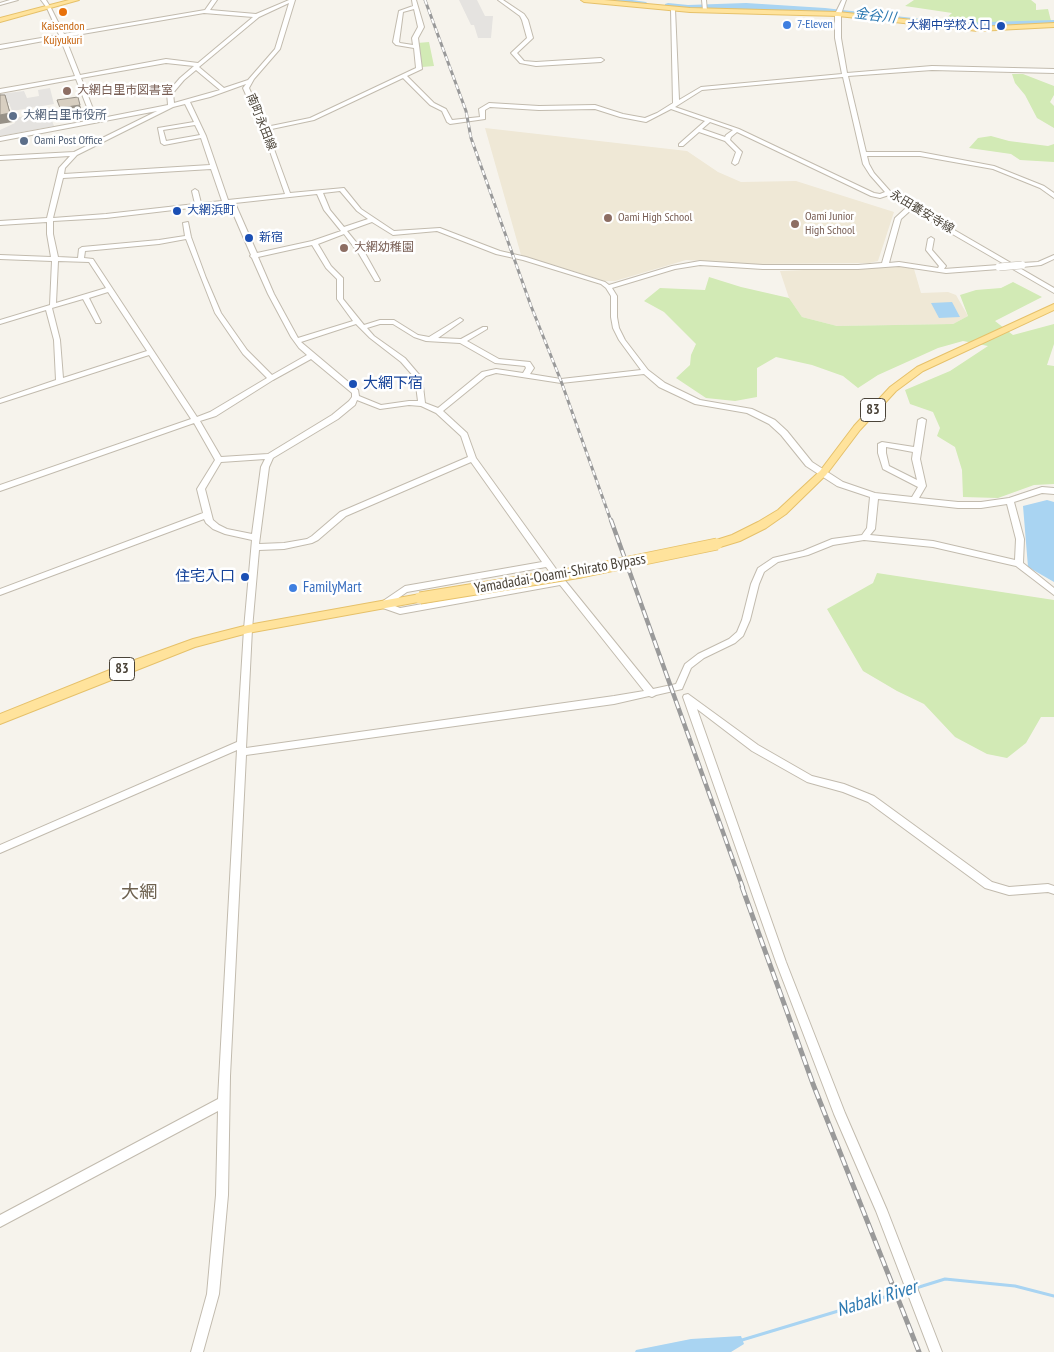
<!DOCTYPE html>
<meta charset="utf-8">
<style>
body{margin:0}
canvas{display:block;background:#f6f3ec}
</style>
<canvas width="1054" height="1352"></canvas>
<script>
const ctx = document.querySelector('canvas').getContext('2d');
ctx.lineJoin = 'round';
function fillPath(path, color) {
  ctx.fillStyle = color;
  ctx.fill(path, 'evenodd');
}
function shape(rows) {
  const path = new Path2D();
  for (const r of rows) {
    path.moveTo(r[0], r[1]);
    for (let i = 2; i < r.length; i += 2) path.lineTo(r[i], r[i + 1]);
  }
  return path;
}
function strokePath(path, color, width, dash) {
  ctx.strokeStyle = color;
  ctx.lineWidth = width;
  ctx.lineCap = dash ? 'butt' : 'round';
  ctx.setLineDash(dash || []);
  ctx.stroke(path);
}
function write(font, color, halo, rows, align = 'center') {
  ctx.font = font + ' "PT Sans Narrow","Noto Sans JP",sans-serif';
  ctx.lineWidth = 5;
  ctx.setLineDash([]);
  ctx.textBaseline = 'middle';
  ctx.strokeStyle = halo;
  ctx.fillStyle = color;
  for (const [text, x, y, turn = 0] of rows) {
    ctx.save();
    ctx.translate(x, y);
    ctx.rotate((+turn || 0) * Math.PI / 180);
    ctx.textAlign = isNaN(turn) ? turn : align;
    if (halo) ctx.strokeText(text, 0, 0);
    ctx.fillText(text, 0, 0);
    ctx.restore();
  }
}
const education = shape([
 [485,128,687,151,718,172,741,182,796,181,894,212,878,261,869,263,752,264,686,260,615,281,605,281,521,255],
 [899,266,914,269,921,293,948,292,956,295,968,316,953,324,837,326,802,317,789,298,780,271]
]);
const green = shape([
 [914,0,1031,0,1036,4,1036,10,1048,9,1051,21,955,24,942,22,952,13,905,6],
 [429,42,434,66,422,67,417,43],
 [1012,74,1023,74,1054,86,1054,95,1050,102,1054,106,1054,128,1037,118,1025,95,1015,83],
 [991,136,1009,141,1048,146,1054,144,1054,162,1020,160,1011,154,969,148,978,138],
 [709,277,741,287,789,298,802,317,837,326,953,324,968,316,960,295,976,290,1001,288,1013,282,1042,297,995,321,1013,335,1054,324,1054,344,1047,365,1054,366,1054,484,1034,485,998,498,963,497,962,470,955,447,937,436,940,428,933,412,910,404,905,390,950,371,988,346,963,341,938,348,878,375,858,388,843,376,812,365,776,357,757,368,757,397,735,401,706,398,676,378,690,365,691,355,696,344,664,312,644,301,660,288,705,290],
 [877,573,1054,600,1054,717,1041,717,1026,743,1007,758,987,754,955,737,924,704,897,691,863,671,827,609,873,583]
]);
const parking = shape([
 [459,0,477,0,485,16,493,16,491,38,478,38,474,25,471,25],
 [50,88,54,104,12,111,9,103,0,104,0,94,24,91,27,98,39,96,38,90],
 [47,107,54,126,0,136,0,130,15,123,14,118,43,113,42,108]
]);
const water = shape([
 [952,302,960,317,939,318,931,303],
 [1047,500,1054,502,1054,582,1028,567,1023,506],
 [741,1336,744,1344,731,1352,635,1352,636,1350,691,1339]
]);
const stream = shape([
 [916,1288,945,1279,1015,1286,1054,1296],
 [742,1340,908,1290]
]);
const river = shape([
 [602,0,632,0,646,2,648,4,643,7,607,3,602,0],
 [668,3,688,5,746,3,825,8,957,23,1054,20,1054,26,957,29,825,14,746,9,688,11,665,8,665,4,668,3]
]);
const minor = shape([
 [10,0,18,0,0,5,0,3,10,0],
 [41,0,46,0,51,8,64,34,205,10,212,0,217,0,210,10,256,14,289,0,295,0,280,49,254,79,249,88,266,127,310,118,416,68,414,48,396,45,393,42,399,11,413,6,412,0,416,0,424,27,418,38,422,69,407,76,434,103,446,109,452,120,480,117,479,109,489,103,539,106,595,105,623,114,645,118,657,113,673,103,671,9,673,8,675,9,679,100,701,87,842,74,835,38,835,14,842,0,846,0,841,14,841,38,847,73,932,66,1054,69,1054,73,932,70,848,76,866,152,920,152,994,166,1044,186,1054,193,1054,198,1040,188,993,169,920,156,867,156,869,164,874,173,890,191,913,206,1054,288,1054,293,911,210,901,219,889,263,899,262,938,268,939,266,926,250,928,239,931,237,934,239,932,250,946,266,944,269,999,265,1002,267,999,269,946,273,899,266,858,269,763,269,700,265,675,269,612,288,617,296,617,317,619,328,625,340,648,370,665,383,700,400,752,409,775,420,787,431,812,462,843,482,875,493,912,497,918,487,883,469,878,453,878,444,882,442,914,447,918,420,922,418,926,420,920,459,926,486,919,498,958,502,981,502,1009,498,1042,487,1054,488,1054,494,1042,493,1014,502,1024,539,1023,563,1054,588,1054,595,1016,566,933,547,864,540,833,545,808,555,778,562,764,572,759,584,750,620,743,636,735,643,704,658,691,668,682,689,656,695,652,697,649,696,614,704,246,755,230,1076,228,1195,219,1294,203,1352,191,1352,207,1294,216,1195,218,1111,0,1227,0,1215,218,1099,237,750,0,853,0,845,237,742,244,629,252,540,225,534,213,529,206,523,204,519,0,595,0,589,203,513,197,489,215,460,194,423,0,491,0,485,191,419,149,355,0,403,0,399,56,380,54,340,46,310,0,324,0,320,50,305,52,261,0,259,0,255,51,257,47,234,47,222,0,225,0,221,47,218,59,168,70,156,0,160,0,156,74,152,157,111,0,141,0,137,92,120,76,79,0,93,0,89,75,76,60,38,0,49,0,45,59,35,47,8,41,0],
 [289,3,275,49,248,80,224,88,199,67,259,17,289,3],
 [414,9,418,27,412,38,413,45,400,43,399,42,403,12,414,9],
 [204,13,253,17,198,63,166,59,80,75,65,37,204,13],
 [166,63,194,66,180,78,167,93,168,105,97,119,81,78,166,63],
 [196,70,220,90,174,103,173,93,184,80,196,70],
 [843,77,863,164,870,175,885,192,880,194,874,193,739,129,675,107,702,90,843,77],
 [403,78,430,105,442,111,447,122,450,124,485,119,485,110,490,107,539,110,595,109,620,117,646,122,671,109,705,121,679,144,679,146,683,146,699,132,725,141,736,152,732,163,735,165,738,163,742,152,730,140,731,137,737,132,871,196,880,198,889,195,907,207,895,218,882,263,858,265,763,265,700,261,672,266,609,285,605,282,526,257,500,251,440,228,394,231,361,209,344,188,290,193,267,130,314,120,403,78],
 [246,84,243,88,267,143,285,194,228,200,206,136,190,102,210,97,246,84],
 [185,104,194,122,158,128,161,143,164,145,201,138,210,165,64,174,65,168,77,155,173,107,185,104],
 [710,122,733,130,726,135,725,137,702,129,710,122],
 [195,125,200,135,166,141,163,130,195,125],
 [211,169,222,201,201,203,198,191,195,189,192,191,195,204,106,214,53,218,63,178,211,169],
 [340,191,357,211,368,219,344,227,330,210,323,193,340,191],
 [317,194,324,210,341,231,312,241,257,253,235,203,317,194],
 [224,204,229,204,251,255,250,256,252,258,268,294,291,337,299,348,307,355,272,375,247,350,221,313,206,278,191,237,188,222,183,223,185,236,159,240,82,247,79,249,78,258,58,257,53,234,53,221,106,218,224,204],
 [372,222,393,235,437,231,496,254,523,260,601,284,606,288,611,296,611,317,613,328,619,340,641,370,561,379,530,374,534,368,530,362,499,359,467,341,487,329,487,327,483,327,461,339,438,338,462,321,463,320,460,318,429,337,418,335,394,320,380,320,364,325,343,299,343,278,331,266,318,244,344,234,359,254,375,281,379,281,380,280,365,253,347,231,372,222],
 [186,239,215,313,243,354,267,378,210,412,197,417,93,259,84,258,85,251,159,244,186,239],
 [312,245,326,268,337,279,337,299,353,321,298,338,274,294,258,257,312,245],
 [58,261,89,262,106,288,56,303,58,261],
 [108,292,147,351,63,378,60,340,52,308,83,299,96,323,100,323,101,322,89,298,108,292],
 [356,324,370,338,401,362,415,378,418,401,409,401,381,405,359,396,358,390,301,342,356,324],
 [380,324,393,324,414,337,426,341,460,343,495,363,525,366,526,368,523,373,496,369,482,372,438,408,425,403,422,378,405,358,374,336,367,328,380,324],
 [311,359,352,393,352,397,349,401,332,415,268,454,221,457,200,421,216,416,273,380,311,359],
 [496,373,561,383,644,374,659,387,695,404,747,413,769,424,781,435,806,466,837,486,870,497,867,528,862,535,832,539,803,551,773,558,758,568,751,584,742,620,737,632,729,639,698,654,685,664,676,684,653,689,559,573,476,458,467,433,443,411,486,376,496,373],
 [357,400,380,409,409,405,421,406,436,413,461,436,468,457,340,512,312,536,307,539,284,543,259,544,269,467,273,458,338,419,355,405,357,400],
 [886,447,913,452,912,459,917,480,889,466,886,453,886,447],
 [265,459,261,467,252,534,227,529,219,525,213,520,205,489,221,462,265,459],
 [471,462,542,562,405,586,380,603,379,605,380,607,400,614,560,585,644,691,614,696,246,748,252,629,259,550,284,549,312,543,318,540,346,516,471,462],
 [878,499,958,508,981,508,1007,504,1016,539,1015,560,933,541,870,535,875,529,878,499],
 [546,567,556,580,400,608,390,604,407,592,546,567],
 [498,0,503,0,524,14,528,20,533,38,517,53,524,61,536,62,601,58,604,60,601,62,536,66,520,63,511,53,527,38,522,20,520,16,498,0],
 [702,0,706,0,707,11,703,10,702,0],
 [1054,255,1054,259,1041,265,1022,267,1019,265,1022,263,1038,262,1054,255],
 [688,694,758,745,812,776,844,784,874,796,992,882,1009,887,1048,884,1054,886,1054,894,1048,892,1009,895,985,888,868,802,843,792,807,782,752,751,697,709,786,962,845,1113,887,1210,942,1352,930,1352,876,1211,834,1114,776,962,683,697,684,695,688,694]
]);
const major = shape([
 [69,0,79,0,0,22,0,18,69,0],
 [581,0,604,0,690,8,838,12,978,27,1054,23,1054,27,978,31,838,16,690,12,584,2,581,0],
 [1054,304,1054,310,923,371,896,391,860,430,826,475,786,514,766,528,740,541,717,548,713,547,712,544,713,541,732,535,758,522,778,510,820,471,854,426,890,387,917,367,1054,304],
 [420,594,424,595,425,598,424,601,248,633,195,647,0,724,0,714,132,661,193,639,248,625,420,594]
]);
const railFar2 = shape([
 [425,0,466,111,471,138,531,306,561,381,611,521]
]);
const railFar1 = shape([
 [611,520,743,888]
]);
const rail = shape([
 [742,887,813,1084,919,1352]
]);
const minorBridge = shape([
 [999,267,1022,265]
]);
const majorBridge = shape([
 [420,598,581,572,717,544]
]);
const shadedWall = shape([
 [5,95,13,122,0,124,0,115],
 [80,105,83,114,63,117,60,108]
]);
const building = shape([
 [0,95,5,95,10,113,0,115,0,95],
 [78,97,80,105,60,108,57,100,78,97]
]);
const markers = [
 [63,12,5,"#e8710a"],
 [787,25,5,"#3f7fe0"],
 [1001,26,5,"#1a4fb4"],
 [67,91,5,"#8d6e63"],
 [13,116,5,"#5c6f8a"],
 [24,141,5,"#5c6f8a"],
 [177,211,5,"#1a4fb4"],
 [608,218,5,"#8d6e63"],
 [795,224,5,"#8d6e63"],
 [249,238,5,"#1a4fb4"],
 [344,248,5,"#8d6e63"],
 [353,384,5,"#1a4fb4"],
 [245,577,5,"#1a4fb4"],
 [293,588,5,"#3f7fe0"]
];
const farShopnames = [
 ["7-Eleven",797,25]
];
const farTransitnames = [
 ["大網中学校入口",991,26,"right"],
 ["大網浜町",187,211],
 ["新宿",259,238]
];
const farFoodnames = [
 ["Kaisendon",63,27],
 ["Kujyukuri",63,41]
];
const farEducationnames = [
 ["大網白里市図書室",77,91],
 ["Oami Junior",805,217],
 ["High School",805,231],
 ["Oami High School",618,218],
 ["大網幼稚園",354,248]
];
const farServicenames = [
 ["大網白里市役所",23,116],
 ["Oami Post Office",34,141]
];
const farStreetnames = [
 ["南町永田線",261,122,68],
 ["永田養安寺線",922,212,31]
];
const farWaternames = [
 ["金谷川",875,16,7]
];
const shields = [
 [873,410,25],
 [122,669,25]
];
const shieldNames = [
 ["83",873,410],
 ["83",122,669]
];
const transitNames = [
 ["大網下宿",363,384],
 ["住宅入口",235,577,"right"]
];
const streetNames = [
 ["Yamadadai-Ooami-Shirato Bypass",560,574,-10]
];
const shopNames = [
 ["FamilyMart",303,588]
];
const quarterNames = [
 ["大網",139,893]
];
const nearWaternames = [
 ["Nabaki River",877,1299,-17]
];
fillPath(education, '#efe8d6');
fillPath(green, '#d2eab5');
fillPath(parking, '#e5e3e0');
fillPath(water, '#a9d4f2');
strokePath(stream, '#a9d4f2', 3);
fillPath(river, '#a9d4f2');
strokePath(minor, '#c2bbae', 2);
strokePath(major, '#e6c16a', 2);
fillPath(minor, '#fff');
fillPath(major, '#ffe39c');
strokePath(railFar2, '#9a9a9a', 3);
strokePath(railFar1, '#9a9a9a', 4.5);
strokePath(rail, '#9a9a9a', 5);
strokePath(railFar2, '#fff', 2, [5]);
strokePath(railFar1, '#fff', 2.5, [8]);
strokePath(rail, '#fff', 3, [9]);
strokePath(minorBridge, '#c2bbae', 8, []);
strokePath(majorBridge, '#e6c16a', 13, []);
strokePath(minorBridge, '#fff', 7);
strokePath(majorBridge, '#ffe39c', 11);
fillPath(shadedWall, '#979187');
fillPath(building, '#d8cfc1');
strokePath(building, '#979187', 1);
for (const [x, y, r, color] of markers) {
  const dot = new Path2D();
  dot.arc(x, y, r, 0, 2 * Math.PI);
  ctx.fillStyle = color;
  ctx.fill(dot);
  strokePath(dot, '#fff', 2);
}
write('12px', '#366cbe', '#fff', farShopnames, 'left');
write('12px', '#164399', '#fff', farTransitnames, 'left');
write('12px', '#c56008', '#fff', farFoodnames);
write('12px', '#785e54', '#fff', farEducationnames, 'left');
write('12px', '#4e5e75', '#fff', farServicenames, 'left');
write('12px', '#4b4439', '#fff', farStreetnames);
write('italic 14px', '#2e7ab2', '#fff', farWaternames);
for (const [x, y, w] of shields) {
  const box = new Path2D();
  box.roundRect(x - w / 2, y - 11.5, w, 23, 4);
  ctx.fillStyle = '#fff';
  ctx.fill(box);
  strokePath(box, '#4b4439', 1);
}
write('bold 14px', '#4b4439', null, shieldNames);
write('15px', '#164399', '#fff', transitNames, 'left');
write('15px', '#4b4439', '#fff', streetNames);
write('15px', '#366cbe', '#fff', shopNames, 'left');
write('18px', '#6e6250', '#fff', quarterNames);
write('italic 19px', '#2e7ab2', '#fff', nearWaternames);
</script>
